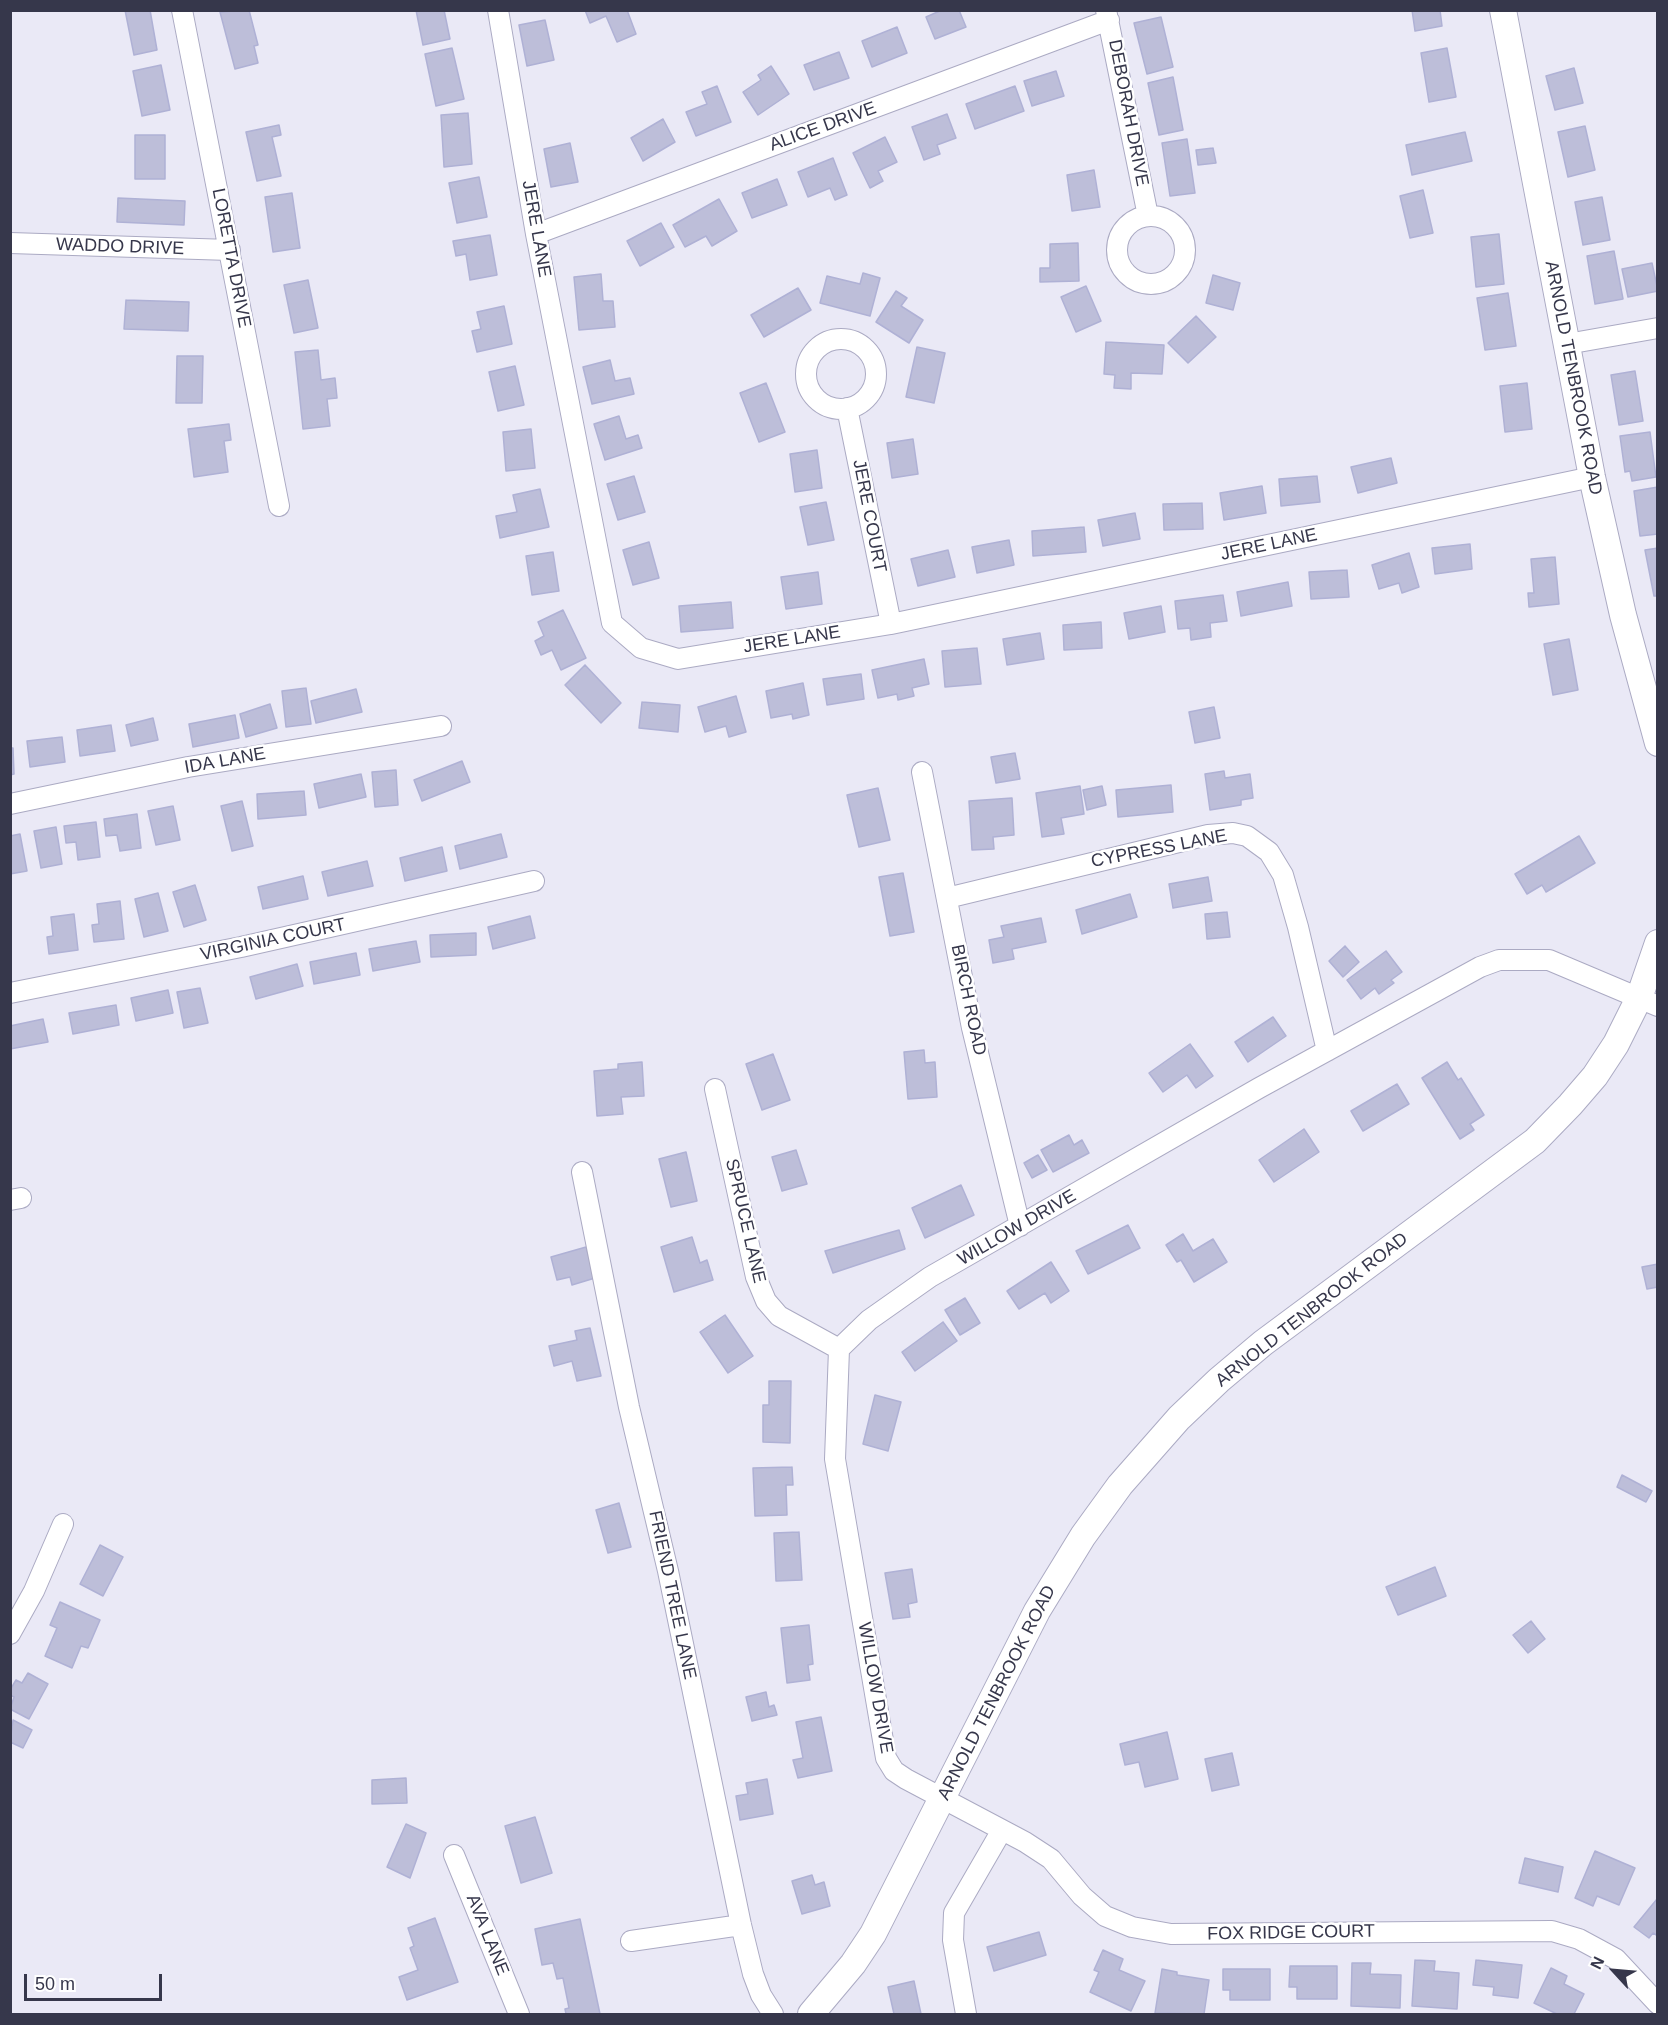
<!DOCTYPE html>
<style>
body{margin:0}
#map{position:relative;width:1668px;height:2025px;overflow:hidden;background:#eae9f6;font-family:Helvetica,sans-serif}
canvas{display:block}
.frame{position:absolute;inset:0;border:12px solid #36374b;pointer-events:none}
.north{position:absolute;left:1584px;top:1941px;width:60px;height:60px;-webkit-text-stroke:4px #fff;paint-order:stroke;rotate:296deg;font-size:16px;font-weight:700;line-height:24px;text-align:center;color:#36374b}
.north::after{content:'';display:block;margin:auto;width:21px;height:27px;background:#36374b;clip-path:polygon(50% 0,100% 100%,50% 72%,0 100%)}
.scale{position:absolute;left:24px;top:1974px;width:138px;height:27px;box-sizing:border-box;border:3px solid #36374b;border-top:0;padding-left:8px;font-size:18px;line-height:21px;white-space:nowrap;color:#36374b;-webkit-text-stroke:4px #fff;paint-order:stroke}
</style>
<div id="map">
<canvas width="1668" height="2025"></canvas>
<div class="frame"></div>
<div class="north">N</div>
<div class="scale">50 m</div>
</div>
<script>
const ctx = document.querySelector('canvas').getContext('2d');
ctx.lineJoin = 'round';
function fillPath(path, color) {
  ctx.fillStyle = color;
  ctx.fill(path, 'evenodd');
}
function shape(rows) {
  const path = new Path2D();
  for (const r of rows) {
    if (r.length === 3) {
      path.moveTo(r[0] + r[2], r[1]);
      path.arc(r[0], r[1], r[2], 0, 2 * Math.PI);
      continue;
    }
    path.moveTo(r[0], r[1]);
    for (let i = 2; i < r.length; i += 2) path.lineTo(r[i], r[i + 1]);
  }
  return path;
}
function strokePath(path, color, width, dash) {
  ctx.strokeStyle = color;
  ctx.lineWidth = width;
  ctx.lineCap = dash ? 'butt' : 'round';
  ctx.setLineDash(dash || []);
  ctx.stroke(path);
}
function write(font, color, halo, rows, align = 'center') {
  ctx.font = font + ' Helvetica,sans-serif';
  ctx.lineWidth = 5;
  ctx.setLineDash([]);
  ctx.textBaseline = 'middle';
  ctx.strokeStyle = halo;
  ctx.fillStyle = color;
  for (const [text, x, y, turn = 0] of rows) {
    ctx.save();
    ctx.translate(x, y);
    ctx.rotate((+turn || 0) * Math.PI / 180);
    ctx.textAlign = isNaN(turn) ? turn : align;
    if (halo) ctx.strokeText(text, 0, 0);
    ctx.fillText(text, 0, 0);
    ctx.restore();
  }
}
const building = shape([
 [125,10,150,10,157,50,134,55,125,10],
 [249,10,258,45,254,46,258,63,235,69,220,12,249,10],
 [416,10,444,10,450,39,423,45,416,10],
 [585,10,627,10,636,34,617,42,606,16,590,23,585,10],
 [942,10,959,10,966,27,935,39,926,17,942,10],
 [1412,10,1440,10,1442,26,1415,31,1412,10],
 [1161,17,1173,67,1147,74,1134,23,1161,17],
 [545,20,554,60,527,66,519,25,545,20],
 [897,27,907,53,872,67,862,41,897,27],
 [452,48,464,99,436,106,425,54,452,48],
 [1447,48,1456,97,1429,102,1421,53,1447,48],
 [839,52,849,78,814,90,804,65,839,52],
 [161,65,170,110,142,116,133,71,161,65],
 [771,66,789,94,758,115,743,92,761,80,758,75,771,66],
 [1574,68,1583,103,1555,110,1546,76,1574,68],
 [1056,71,1064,96,1032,106,1024,81,1056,71],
 [1173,77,1183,130,1159,135,1148,83,1173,77],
 [717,86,731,122,696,136,686,112,707,104,702,92,717,86],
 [1015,86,1024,111,975,129,966,104,1015,86],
 [468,113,472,164,444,167,441,115,468,113],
 [947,114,956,138,937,145,940,154,924,160,912,127,947,114],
 [663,119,675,142,643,161,631,138,663,119],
 [279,125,281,135,272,137,281,176,257,181,246,132,279,125],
 [1585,126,1595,170,1568,177,1558,132,1585,126],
 [1465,132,1472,161,1412,175,1406,145,1465,132],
 [135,135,165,135,165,179,135,179,135,135],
 [885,137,897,162,878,171,883,181,870,188,853,153,885,137],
 [1187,139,1195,193,1170,196,1162,143,1187,139],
 [570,143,578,182,551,187,544,149,570,143],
 [1213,148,1216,163,1198,165,1196,150,1213,148],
 [833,158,847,195,835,200,830,188,808,197,798,172,833,158],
 [1094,170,1100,207,1072,211,1067,175,1094,170],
 [479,177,487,217,457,223,449,183,479,177],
 [777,179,787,205,752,218,742,193,777,179],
 [1423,190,1433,233,1410,238,1400,196,1423,190],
 [292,193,300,248,273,252,265,197,292,193],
 [1602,197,1610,240,1583,245,1575,202,1602,197],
 [118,198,185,201,184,225,117,222,118,198],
 [719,199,737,231,712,246,706,236,685,247,673,225,719,199],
 [661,223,674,247,640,266,627,241,661,223],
 [1499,234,1504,284,1476,287,1471,237,1499,234],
 [490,235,497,275,470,280,466,254,456,256,453,241,490,235],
 [1078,243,1079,281,1040,282,1040,268,1050,268,1050,244,1078,243],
 [1614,251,1623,299,1595,304,1587,256,1614,251],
 [1652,263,1658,291,1628,297,1622,269,1652,263],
 [863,273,880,278,870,316,820,303,827,276,860,284,863,273],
 [601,274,603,301,613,301,615,327,579,330,574,277,601,274],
 [1213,275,1240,283,1233,310,1206,303,1213,275],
 [308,280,318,328,294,333,284,285,308,280],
 [1086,286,1101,321,1076,332,1061,297,1086,286],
 [798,288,811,310,764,337,751,315,798,288],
 [896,291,907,298,901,306,923,320,909,343,876,322,896,291],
 [1508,293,1516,346,1485,350,1477,298,1508,293],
 [126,300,189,302,188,331,124,329,126,300],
 [504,306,512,344,477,352,472,331,481,329,477,312,504,306],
 [1196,316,1216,337,1188,363,1168,343,1196,316],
 [1106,342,1164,345,1162,374,1131,373,1131,389,1114,388,1115,375,1104,374,1106,342],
 [917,347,945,353,934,403,906,397,917,347],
 [318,350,321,380,335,378,337,398,327,399,330,426,303,429,295,352,318,350],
 [177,356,203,356,202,403,176,403,177,356],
 [610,360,615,381,630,378,634,394,592,404,583,367,610,360],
 [515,366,524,405,498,411,489,372,515,366],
 [1635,371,1643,421,1619,425,1611,375,1635,371],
 [766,383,785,432,759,442,740,393,766,383],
 [1527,383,1532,429,1505,432,1500,386,1527,383],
 [619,416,626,439,638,435,642,448,605,460,594,424,619,416],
 [229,424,231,440,224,441,228,472,194,477,188,429,229,424],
 [531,429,535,468,506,471,503,432,531,429],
 [1650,432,1656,477,1632,481,1630,471,1625,472,1620,436,1650,432],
 [913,439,918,474,892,478,887,443,913,439],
 [817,450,822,488,795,492,790,454,817,450],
 [1391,458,1397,483,1358,493,1351,467,1391,458],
 [634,476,645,512,618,520,607,484,634,476],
 [1317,476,1320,502,1281,506,1279,479,1317,476],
 [1262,486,1266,513,1224,520,1220,493,1262,486],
 [1658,487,1658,534,1640,536,1634,491,1658,487],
 [540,489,549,527,500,538,496,516,517,512,513,495,540,489],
 [826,502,834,540,808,545,800,507,826,502],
 [1202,503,1203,529,1164,530,1163,504,1202,503],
 [1135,513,1140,539,1103,546,1098,520,1135,513],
 [1084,527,1086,552,1033,556,1032,531,1084,527],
 [1009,540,1014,565,977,573,972,547,1009,540],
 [649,542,659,578,633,585,623,550,649,542],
 [1470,544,1472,569,1435,574,1432,548,1470,544],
 [1658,548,1658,596,1654,596,1645,550,1658,548],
 [948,550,955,577,918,586,911,559,948,550],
 [553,552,559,591,532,595,526,556,553,552],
 [1409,553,1419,587,1402,593,1399,583,1379,589,1372,565,1409,553],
 [1555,557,1559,604,1529,607,1528,593,1534,593,1531,559,1555,557],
 [1347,570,1349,597,1311,599,1309,572,1347,570],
 [818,572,822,604,786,609,781,577,818,572],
 [1288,582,1292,606,1241,616,1237,592,1288,582],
 [1223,595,1227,621,1210,623,1211,637,1191,640,1190,628,1178,629,1175,601,1223,595],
 [731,602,733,628,681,632,679,606,731,602],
 [1161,606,1165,632,1129,639,1124,613,1161,606],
 [563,610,586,658,561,670,552,650,541,655,535,641,544,636,538,622,563,610],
 [1101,622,1102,648,1064,650,1063,625,1101,622],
 [1040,633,1044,659,1007,665,1003,639,1040,633],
 [1569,639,1578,690,1553,695,1544,644,1569,639],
 [977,648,981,684,945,687,942,651,977,648],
 [924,659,929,684,912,688,914,696,898,700,897,694,878,698,872,670,924,659],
 [585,665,621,703,601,723,565,685,585,665],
 [861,674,864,699,827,705,823,679,861,674],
 [803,683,809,715,793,719,792,714,771,718,766,691,803,683],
 [306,688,311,724,286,727,282,691,306,688],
 [356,689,362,712,316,723,311,701,356,689],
 [736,696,746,732,729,737,726,726,705,732,698,707,736,696],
 [642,702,680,705,678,732,639,728,642,702],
 [270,704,277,728,246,737,240,714,270,704],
 [1214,707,1220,738,1195,743,1189,712,1214,707],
 [235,715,239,738,193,747,189,724,235,715],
 [153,718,158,740,131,746,126,725,153,718],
 [111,725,115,751,80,756,77,730,111,725],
 [62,737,65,762,30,767,27,741,62,737],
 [10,748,13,748,14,774,10,775,10,748],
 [1015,753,1020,779,996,783,991,757,1015,753],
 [462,761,470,782,422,801,414,780,462,761],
 [396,770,398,805,375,807,372,772,396,770],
 [1224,771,1225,778,1250,774,1253,798,1241,800,1241,805,1210,810,1205,774,1224,771],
 [361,774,366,797,319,808,314,784,361,774],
 [1171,785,1173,812,1118,817,1116,790,1171,785],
 [1080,786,1084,814,1061,818,1064,834,1042,837,1036,793,1080,786],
 [1102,786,1106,805,1087,810,1083,790,1102,786],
 [878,788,890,840,859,847,847,795,878,788],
 [304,791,306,815,258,819,257,794,304,791],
 [1012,798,1014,835,993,837,994,849,972,850,969,801,1012,798],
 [242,801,253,846,232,851,221,806,242,801],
 [173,806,180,840,156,845,148,811,173,806],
 [137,814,141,848,120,851,117,835,106,836,104,819,137,814],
 [96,822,100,857,78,860,76,842,66,843,64,826,96,822],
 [56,827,62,864,41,868,34,831,56,827],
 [20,834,27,871,10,874,10,836,20,834],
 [501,834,507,857,460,869,455,846,501,834],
 [1579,836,1595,863,1546,892,1542,885,1527,894,1515,874,1579,836],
 [442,847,447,871,405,881,400,858,442,847],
 [367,861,373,886,328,896,322,872,367,861],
 [903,873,914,932,890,936,879,877,903,873],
 [303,876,308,899,263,909,258,887,303,876],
 [1208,877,1212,901,1173,908,1169,884,1208,877],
 [195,885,206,920,184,927,173,892,195,885],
 [158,893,168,931,144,937,135,899,158,893],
 [1130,894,1137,917,1082,934,1076,910,1130,894],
 [120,901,124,939,94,942,92,925,99,924,97,904,120,901],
 [1227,912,1230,937,1207,939,1205,914,1227,912],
 [74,914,78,950,49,954,47,937,53,936,51,917,74,914],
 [530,916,535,938,493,949,488,927,530,916],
 [1041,918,1046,942,1012,949,1014,959,993,963,989,940,1004,937,1001,926,1041,918],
 [476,933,476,955,431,957,430,935,476,933],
 [416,941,420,962,373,971,369,949,416,941],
 [1345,946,1359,962,1343,977,1329,961,1345,946],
 [1386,951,1402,972,1391,980,1394,983,1379,994,1375,988,1361,999,1347,980,1386,951],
 [356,953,360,975,314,984,310,962,356,953],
 [297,964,303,986,256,999,250,977,297,964],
 [200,988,208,1023,184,1028,177,992,200,988],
 [168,990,173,1013,136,1021,131,998,168,990],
 [116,1005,119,1025,73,1034,69,1013,116,1005],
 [1273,1017,1286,1036,1248,1062,1235,1042,1273,1017],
 [43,1019,48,1042,10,1049,10,1026,43,1019],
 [1190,1044,1213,1076,1196,1088,1187,1075,1163,1092,1149,1073,1190,1044],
 [924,1050,925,1063,935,1062,937,1097,908,1099,904,1052,924,1050],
 [773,1054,790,1100,762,1110,746,1064,773,1054],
 [642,1062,644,1096,621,1097,623,1114,597,1116,594,1071,618,1069,618,1064,642,1062],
 [1447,1062,1458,1080,1461,1078,1484,1115,1470,1124,1474,1130,1460,1139,1422,1078,1447,1062],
 [1397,1084,1409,1104,1363,1131,1351,1111,1397,1084],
 [1304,1129,1319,1152,1274,1182,1259,1160,1304,1129],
 [1069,1135,1074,1145,1082,1140,1089,1153,1053,1172,1041,1150,1069,1135],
 [796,1150,807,1184,782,1191,772,1157,796,1150],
 [686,1152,697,1201,671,1207,659,1159,686,1152],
 [1038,1155,1047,1170,1032,1178,1024,1163,1038,1155],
 [961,1185,974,1215,925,1238,912,1208,961,1185],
 [1128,1225,1140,1248,1088,1274,1076,1251,1128,1225],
 [899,1230,905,1249,833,1273,825,1251,899,1230],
 [1183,1234,1193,1251,1213,1239,1227,1262,1194,1282,1181,1260,1177,1262,1166,1245,1183,1234],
 [692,1237,700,1263,707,1260,713,1280,674,1292,661,1247,692,1237],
 [586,1247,595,1278,572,1285,570,1277,557,1280,551,1257,586,1247],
 [1051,1262,1069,1291,1051,1303,1045,1293,1019,1309,1007,1291,1051,1262],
 [1658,1264,1658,1287,1647,1289,1642,1267,1658,1264],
 [965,1298,980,1323,960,1335,945,1310,965,1298],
 [725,1315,753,1356,728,1373,700,1332,725,1315],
 [943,1322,957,1341,915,1371,902,1352,943,1322],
 [590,1328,601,1376,577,1381,572,1361,554,1366,549,1346,577,1340,575,1331,590,1328],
 [769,1381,791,1381,790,1443,763,1442,763,1405,769,1405,769,1381],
 [875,1395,901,1402,888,1451,863,1444,875,1395],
 [792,1467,793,1485,786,1485,787,1515,755,1516,753,1468,792,1467],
 [1622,1475,1652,1491,1646,1502,1617,1487,1622,1475],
 [619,1503,631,1547,608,1553,596,1510,619,1503],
 [799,1532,802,1580,776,1581,774,1533,799,1532],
 [100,1545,123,1557,103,1596,80,1584,100,1545],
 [1435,1567,1446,1596,1398,1615,1386,1587,1435,1567],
 [912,1569,917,1602,908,1604,910,1617,893,1619,885,1573,912,1569],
 [60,1602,100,1620,88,1648,81,1646,72,1668,45,1656,57,1628,50,1625,60,1602],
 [1531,1621,1545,1639,1528,1653,1513,1635,1531,1621],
 [809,1625,813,1664,808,1665,810,1680,787,1683,781,1628,809,1625],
 [28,1673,48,1684,29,1719,10,1709,14,1697,10,1695,10,1690,16,1680,22,1683,28,1673],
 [766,1692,769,1707,774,1705,777,1715,752,1721,746,1697,766,1692],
 [821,1717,832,1771,798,1778,793,1760,803,1758,796,1722,821,1717],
 [13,1720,32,1730,23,1748,10,1742,13,1720],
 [1167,1732,1178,1779,1145,1787,1139,1762,1125,1765,1120,1744,1167,1732],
 [1232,1753,1239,1785,1212,1791,1205,1759,1232,1753],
 [406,1778,407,1803,372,1804,372,1780,406,1778],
 [767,1779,773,1814,740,1820,736,1796,748,1794,746,1783,767,1779],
 [535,1817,552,1873,521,1883,505,1826,535,1817],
 [406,1824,426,1833,410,1878,387,1867,406,1824],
 [1595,1851,1635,1868,1619,1905,1597,1896,1593,1906,1575,1898,1595,1851],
 [1525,1858,1563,1867,1558,1892,1519,1883,1525,1858],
 [812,1875,815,1885,824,1882,830,1906,802,1914,792,1881,812,1875],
 [1657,1899,1658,1936,1653,1933,1649,1938,1634,1927,1657,1899],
 [435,1918,458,1982,407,2000,399,1977,418,1970,410,1948,414,1946,408,1928,435,1918],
 [580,1919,600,2014,566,2014,565,2009,569,2008,563,1978,557,1979,553,1963,542,1965,535,1929,580,1919],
 [1039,1932,1046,1955,994,1971,987,1947,1039,1932],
 [1103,1950,1123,1959,1119,1970,1145,1981,1131,2011,1090,1992,1099,1972,1094,1970,1103,1950],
 [1415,1960,1435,1961,1434,1971,1459,1973,1457,2009,1412,2006,1415,1960],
 [1476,1960,1522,1965,1518,1998,1493,1995,1494,1987,1473,1985,1476,1960],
 [1352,1963,1371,1963,1370,1974,1401,1975,1400,2008,1351,2006,1352,1963],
 [1290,1966,1337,1966,1337,1999,1297,1999,1297,1987,1289,1987,1290,1966],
 [1551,1968,1567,1976,1564,1984,1584,1994,1574,2014,1557,2014,1534,2003,1551,1968],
 [1162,1969,1177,1972,1177,1975,1209,1980,1204,2014,1155,2013,1162,1969],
 [1223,1969,1270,1969,1270,2000,1230,2000,1230,1990,1223,1990,1223,1969],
 [914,1981,921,2014,894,2014,888,1987,914,1981]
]);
const minor = shape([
 [182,10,279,506],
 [498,10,536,234,612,623,641,648,678,659,891,624,1592,477],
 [1106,10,1148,216],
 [1151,250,34],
 [536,234,1109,20],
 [10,243,230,250],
 [841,374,35],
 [1567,344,1658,328],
 [847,408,891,624],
 [922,772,972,1028,1020,1226],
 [10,804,188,767,441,726],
 [947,898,1208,835,1233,833,1247,836,1269,852,1283,875,1298,927,1327,1051],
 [10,993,241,947,534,881],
 [1658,1006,1549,960,1499,960,1480,967,1259,1088,930,1277,869,1320,839,1349,835,1459,886,1758,894,1771,906,1779,1025,1842,1051,1859,1082,1896,1105,1916,1132,1927,1171,1934,1552,1931,1579,1939,1616,1959,1658,2004],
 [715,1089,756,1277,766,1301,779,1316,839,1349],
 [582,1172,629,1407,668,1571,741,1925,753,1974,761,1995,773,2014],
 [10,1200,21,1198],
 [10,1634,34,1591,63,1524],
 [454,1855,519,2014],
 [631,1941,741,1925],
 [966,2014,953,1940,954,1913,1002,1830]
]);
const tertiary = shape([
 [1503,10,1592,477,1623,615,1658,743],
 [811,2014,853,1964,873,1934,1037,1611,1083,1536,1120,1485,1179,1418,1219,1380,1263,1343,1535,1141,1570,1105,1595,1076,1616,1044,1639,998,1658,943]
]);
const streetNames = [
 ["DEBORAH DRIVE",1128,113,79],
 ["ALICE DRIVE",823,127,-20],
 ["JERE LANE",536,229,80],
 ["WADDO DRIVE",120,247,2],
 ["LORETTA DRIVE",231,258,79],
 ["ARNOLD TENBROOK ROAD",1573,378,79],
 ["JERE COURT",869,516,79],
 ["JERE LANE",1269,545,-12],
 ["JERE LANE",792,640,-9],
 ["IDA LANE",225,761,-10],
 ["CYPRESS LANE",1159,849,-11],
 ["VIRGINIA COURT",273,940,-12],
 ["BIRCH ROAD",968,1000,78],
 ["SPRUCE LANE",745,1221,77],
 ["WILLOW DRIVE",1017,1228,-30],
 ["ARNOLD TENBROOK ROAD",1312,1310,-38],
 ["FRIEND TREE LANE",672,1595,78],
 ["WILLOW DRIVE",875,1688,80],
 ["ARNOLD TENBROOK ROAD",997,1693,-63],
 ["FOX RIDGE COURT",1291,1933,-1],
 ["AVA LANE",487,1935,68]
];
fillPath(building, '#bdbed9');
strokePath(building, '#afb1d5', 1.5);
strokePath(minor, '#abaac3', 22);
strokePath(tertiary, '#abaac3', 28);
strokePath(minor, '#fff', 20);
strokePath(tertiary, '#fff', 26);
write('18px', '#36374b', '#fff', streetNames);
</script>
